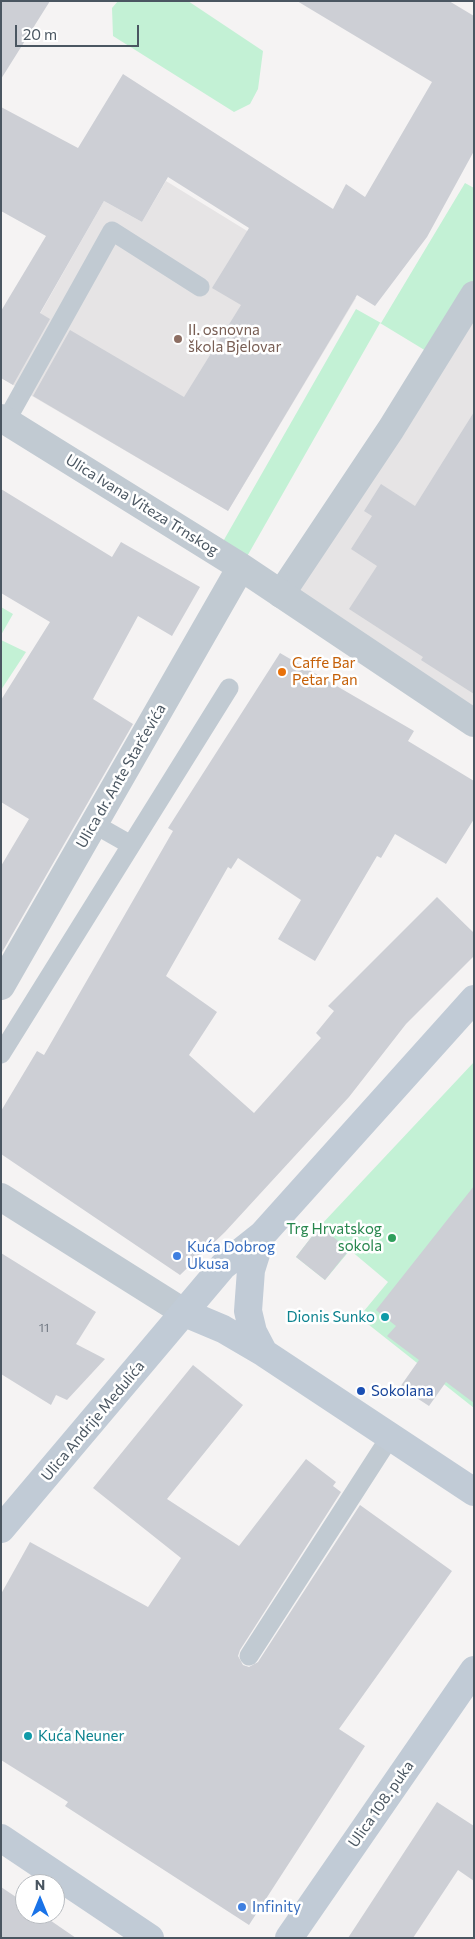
<!DOCTYPE html>
<meta charset="utf-8">
<style>
body{margin:0}
#map{position:relative;width:475px;height:1939px;overflow:hidden;background:#f5f3f3;font-family:Commissioner,sans-serif}
canvas{display:block}
.frame{position:absolute;inset:0;border:2px solid #4a5661;pointer-events:none}
.north{position:absolute;left:15px;top:1874px;width:50px;height:50px;box-sizing:border-box;background:#fff;border:1px solid #b7bbc0;border-radius:50%;rotate:0deg;font-size:14px;font-weight:700;line-height:20px;text-align:center;color:#4a5661}
.north::after{content:'';display:block;margin:auto;width:18px;height:22px;background:#1a73e8;clip-path:polygon(50% 0,100% 100%,50% 72%,0 100%)}
.scale{position:absolute;left:15px;top:25px;width:124px;height:22px;box-sizing:border-box;border:2px solid #4a5661;border-top:0;padding-left:6px;font-size:15px;line-height:18px;white-space:nowrap;color:#4a5661;-webkit-text-stroke:4px #fff;paint-order:stroke}
</style>
<div id="map">
<canvas width="475" height="1939"></canvas>
<div class="frame"></div>
<div class="north">N</div>
<div class="scale">20 m</div>
</div>
<script>
const ctx = document.querySelector('canvas').getContext('2d');
ctx.lineJoin = 'round';
function fillPath(path, color) {
  ctx.fillStyle = color;
  ctx.fill(path, 'evenodd');
}
function shape(rows) {
  const path = new Path2D();
  for (const r of rows) {
    path.moveTo(r[0], r[1]);
    for (let i = 2; i < r.length; i += 2) path.lineTo(r[i], r[i + 1]);
  }
  return path;
}
function strokePath(path, color, width, dash) {
  ctx.strokeStyle = color;
  ctx.lineWidth = width;
  ctx.lineCap = dash ? 'butt' : 'round';
  ctx.setLineDash(dash || []);
  ctx.stroke(path);
}
function write(font, color, halo, rows, align = 'center') {
  ctx.font = font + ' Commissioner,sans-serif';
  ctx.lineWidth = 5;
  ctx.setLineDash([]);
  ctx.textBaseline = 'middle';
  ctx.strokeStyle = halo;
  ctx.fillStyle = color;
  for (const [text, x, y, turn = 0] of rows) {
    ctx.save();
    ctx.translate(x, y);
    ctx.rotate((+turn || 0) * Math.PI / 180);
    ctx.textAlign = isNaN(turn) ? turn : align;
    if (halo) ctx.strokeText(text, 0, 0);
    ctx.fillText(text, 0, 0);
    ctx.restore();
  }
}
const education = shape([
 [166,181,356,298,228,511,3,379,104,201,142,222],
 [474,292,474,716,281,594]
]);
const green = shape([
 [118,1,188,1,263,51,258,89,250,104,234,112,113,36,112,8],
 [465,183,474,188,474,295,436,357,380,323,241,567,217,552,356,309,381,323],
 [1,607,13,614,1,635],
 [1,640,26,652,1,690],
 [474,1062,474,1408,359,1317,388,1282,350,1250,325,1280,296,1257,320,1226]
]);
const building = shape([
 [1,1,50,1,1,79],
 [297,1,449,1,474,16,474,151,427,237,375,306,357,295,228,511,33,396,70,330,184,397,241,305,212,288,249,228,168,177,142,222,104,201,40,313,50,319,13,385,1,378,1,311,46,236,1,211,1,107,78,148,123,74,333,209,346,184,365,197,432,82],
 [474,412,474,694,421,660,423,657,349,609,377,566,351,549,372,516,364,511,381,484,415,506],
 [1,489,112,557,121,542,200,587,172,636,138,616,93,699,133,724,1,954,1,866,29,819,1,802,1,700,50,622,1,593],
 [280,653,414,731,408,741,474,781,474,819,446,864,395,834,381,858,377,856,315,961,278,939,301,900,238,858,231,869,228,867,166,976,217,1012,189,1055,254,1113,321,1038,316,1033,334,1011,328,1006,437,897,474,933,474,956,406,1024,349,1097,225,1232,180,1275,1,1154,1,1111,37,1051,44,1055,173,831,168,828],
 [474,1186,474,1403,446,1382,429,1406,400,1387,419,1360,387,1336,396,1326,376,1310],
 [320,1226,349,1250,325,1280,296,1257],
 [1,1253,96,1312,76,1344,105,1359,67,1400,56,1395,51,1405,1,1374],
 [193,1365,243,1405,167,1499,239,1546,306,1459,336,1482,333,1486,341,1492,240,1650,238,1656,243,1665,249,1667,258,1662,360,1505,452,1571,339,1729,365,1746,249,1925,65,1806,68,1802,1,1760,1,1594,30,1542,148,1607,181,1558,93,1488],
 [437,1802,474,1826,474,1881,458,1870,413,1938,348,1938],
 [1,1887,25,1903,25,1914,41,1914,76,1938,1,1938]
]);
const service = shape([
 [6,421,112,231,200,287],
 [94,824,131,845],
 [1,1054,229,688],
 [249,1656,390,1437]
]);
const pedestrian = shape([
 [281,594,391,429,474,295]
]);
const minor = shape([
 [1,418,241,567,474,723],
 [1,986,241,567],
 [1,1197,185,1313]
]);
const secondary = shape([
 [262,1235,251,1270,248,1311,253,1332,264,1353],
 [185,1313,223,1329,264,1353,474,1492],
 [1,1529,223,1266,262,1235,474,999],
 [1,1838,150,1938],
 [289,1938,474,1670]
]);
const markers = [
 [178,339,5,"#8d6e63"],
 [282,672,5,"#e8710a"],
 [392,1238,5,"#2e9e5b"],
 [177,1256,5,"#3f7fe0"],
 [385,1317,5,"#0f9aa8"],
 [361,1391,5,"#1a4fb4"],
 [28,1736,5,"#0f9aa8"],
 [242,1907,5,"#3f7fe0"]
];
const numberNames = [
 ["11",44,1328]
];
const educationNames = [
 ["II. osnovna",188,330],
 ["škola Bjelovar",188,347]
];
const streetNames = [
 ["Ulica Ivana Viteza Trnskog",142,505,32],
 ["Ulica dr. Ante Starčevića",121,776,-60],
 ["Ulica Andrije Medulića",93,1421,-50],
 ["Ulica 108. puka",381,1804,-55]
];
const foodNames = [
 ["Caffe Bar",292,663],
 ["Petar Pan",292,680]
];
const leisureNames = [
 ["Trg Hrvatskog",382,1229],
 ["sokola",382,1246]
];
const shopNames = [
 ["Kuća Dobrog",187,1247],
 ["Ukusa",187,1264],
 ["Infinity",252,1907]
];
const cultureNames = [
 ["Dionis Sunko",375,1317],
 ["Kuća Neuner",38,1736,"left"]
];
const transitNames = [
 ["Sokolana",371,1391]
];
fillPath(education, '#e6e4e5');
fillPath(green, '#c3f1d5');
fillPath(building, '#cdcfd5');
strokePath(service, '#c1cad2', 19);
strokePath(pedestrian, '#c1cad2', 28);
strokePath(minor, '#c1cad2', 28);
strokePath(secondary, '#c1cbd6', 28);
for (const [x, y, r, color] of markers) {
  const dot = new Path2D();
  dot.arc(x, y, r, 0, 2 * Math.PI);
  ctx.fillStyle = color;
  ctx.fill(dot);
  strokePath(dot, '#fff', 2);
}
write('12px', '#6b747e', null, numberNames);
write('15px', '#785e54', '#fff', educationNames, 'left');
write('15px', '#4a5661', '#fff', streetNames);
write('15px', '#c56008', '#fff', foodNames, 'left');
write('15px', '#27864d', '#fff', leisureNames, 'right');
write('15px', '#366cbe', '#fff', shopNames, 'left');
write('15px', '#0d838f', '#fff', cultureNames, 'right');
write('15px', '#164399', '#fff', transitNames, 'left');
</script>
